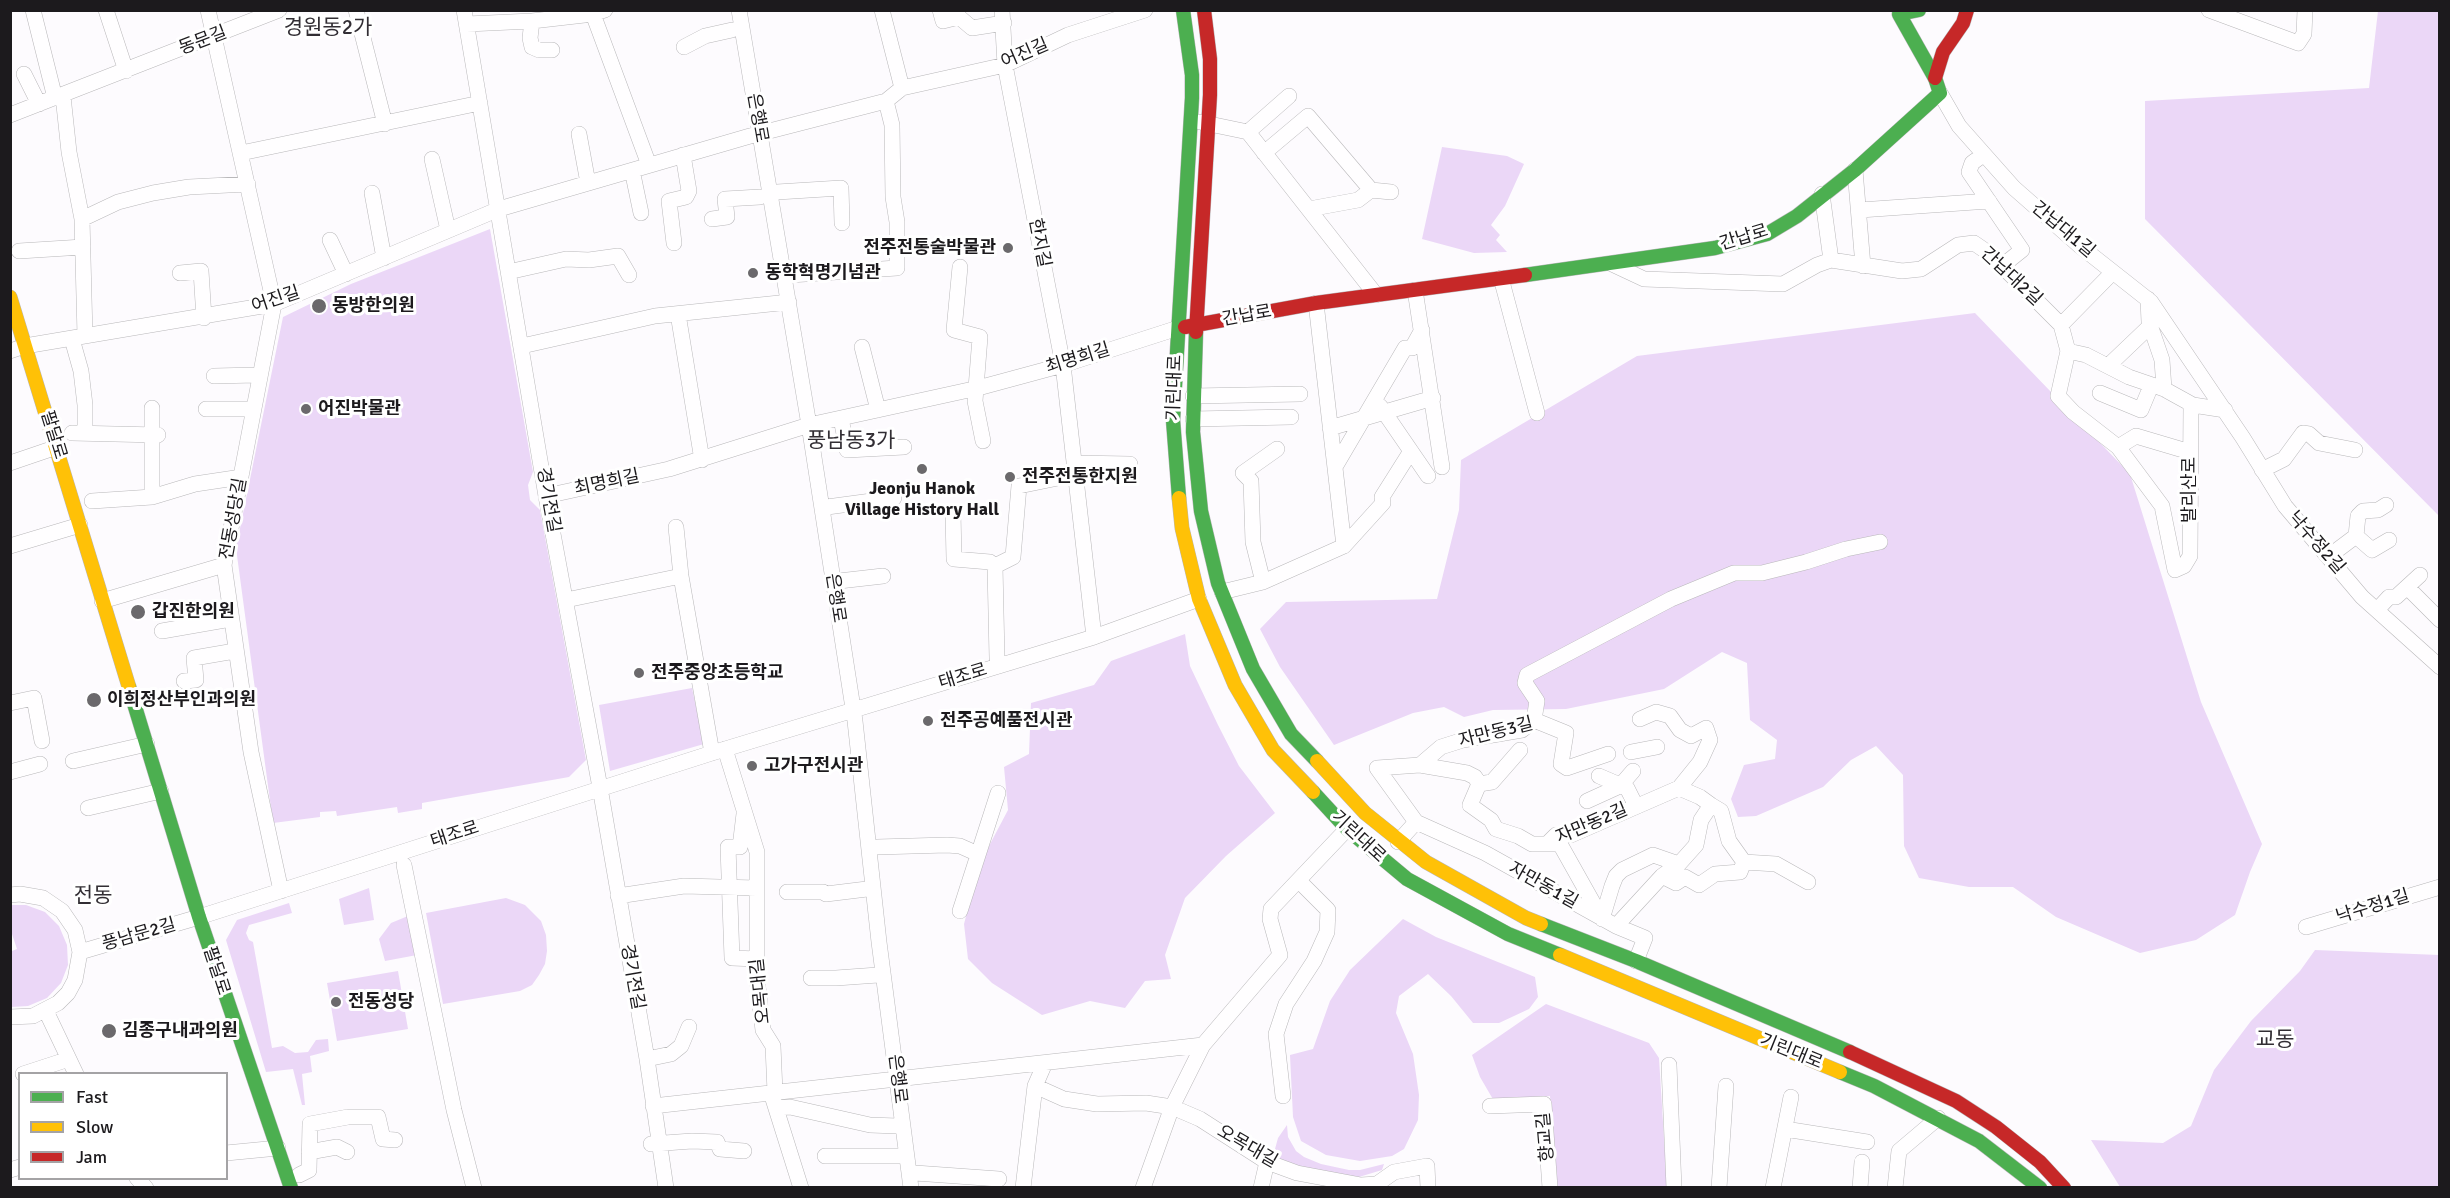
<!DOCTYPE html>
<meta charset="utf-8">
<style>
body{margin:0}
#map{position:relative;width:2450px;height:1198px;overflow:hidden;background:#fdfbfe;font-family:Signika,sans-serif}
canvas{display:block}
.frame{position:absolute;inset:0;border:12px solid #1c1a1d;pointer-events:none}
.legend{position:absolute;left:18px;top:1072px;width:210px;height:108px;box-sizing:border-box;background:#fff;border:2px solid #a4a3a5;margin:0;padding:8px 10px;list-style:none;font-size:18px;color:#1c1a1d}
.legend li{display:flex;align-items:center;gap:12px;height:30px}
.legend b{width:30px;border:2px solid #a4a3a5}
</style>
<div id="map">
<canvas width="2450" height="1198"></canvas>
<div class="frame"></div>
<ul class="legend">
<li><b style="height:8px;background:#4caf50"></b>Fast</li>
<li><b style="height:8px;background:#ffc107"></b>Slow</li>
<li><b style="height:8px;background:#c62828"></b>Jam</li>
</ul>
</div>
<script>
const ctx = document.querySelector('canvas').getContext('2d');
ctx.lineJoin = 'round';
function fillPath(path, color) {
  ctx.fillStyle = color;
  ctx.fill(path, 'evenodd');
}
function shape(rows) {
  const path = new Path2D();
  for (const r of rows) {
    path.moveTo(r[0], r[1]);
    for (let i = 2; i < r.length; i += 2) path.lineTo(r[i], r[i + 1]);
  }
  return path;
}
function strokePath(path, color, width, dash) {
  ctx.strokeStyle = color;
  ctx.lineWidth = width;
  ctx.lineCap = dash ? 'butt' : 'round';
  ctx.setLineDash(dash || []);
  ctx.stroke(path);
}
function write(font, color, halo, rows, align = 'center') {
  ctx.font = font + ' Signika,"Noto Sans KR",sans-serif';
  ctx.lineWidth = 6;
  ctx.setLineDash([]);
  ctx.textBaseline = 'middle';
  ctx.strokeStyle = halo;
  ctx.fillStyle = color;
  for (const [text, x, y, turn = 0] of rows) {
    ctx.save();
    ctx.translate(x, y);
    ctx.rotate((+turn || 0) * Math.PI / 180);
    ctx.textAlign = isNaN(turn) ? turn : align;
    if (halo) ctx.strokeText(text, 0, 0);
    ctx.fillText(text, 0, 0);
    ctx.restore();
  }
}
const green = shape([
 [2378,11,2439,11,2439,516,2145,219,2145,101,2369,88],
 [1442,147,1507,156,1524,164,1505,206,1491,225,1500,235,1496,240,1507,252,1474,253,1422,239],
 [490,229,533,472,528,485,530,500,540,510,586,760,569,777,422,803,422,809,398,813,397,807,337,816,336,811,320,812,320,817,273,823,236,548,283,317,351,284],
 [1975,313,2130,474,2201,702,2262,844,2250,872,2235,915,2196,940,2140,953,2056,917,2013,887,1969,887,1919,878,1904,846,1903,775,1876,746,1851,760,1823,787,1756,816,1738,817,1731,799,1744,765,1775,759,1777,740,1750,720,1747,663,1722,652,1664,689,1566,709,1493,710,1464,717,1444,707,1413,713,1334,745,1280,667,1260,629,1286,602,1437,599,1459,510,1461,460,1637,356],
 [1185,634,1190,666,1218,725,1239,766,1275,813,1226,856,1185,898,1165,955,1171,979,1145,981,1125,1008,1090,1001,1042,1015,992,983,968,959,964,924,980,863,1008,810,1004,767,1029,754,1031,703,1094,685,1111,661],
 [692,688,704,744,610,771,599,705],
 [369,888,374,920,344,925,339,899],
 [506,898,525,905,541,921,546,935,547,951,545,964,539,975,532,985,520,991,443,1004,426,913],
 [289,903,292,913,249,925,246,933,249,940,253,942,272,1048,283,1046,295,1053,308,1052,316,1040,328,1039,329,1051,310,1056,312,1072,302,1074,305,1105,302,1105,293,1069,266,1072,226,940,237,920],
 [11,905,26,905,45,912,59,926,67,945,68,965,61,983,47,998,28,1006,11,1007,11,948,12,951,17,949,11,931],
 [408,916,417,955,385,961,379,939,391,923],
 [1403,919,1436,937,1535,977,1538,997,1529,1009,1499,1023,1473,1023,1451,996,1428,974,1399,996,1396,1013,1413,1054,1419,1095,1418,1120,1404,1149,1392,1156,1360,1161,1326,1155,1301,1141,1293,1117,1290,1055,1313,1049,1330,1001,1350,970],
 [2315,950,2439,955,2439,1187,2120,1187,2091,1140,2163,1143,2191,1126,2214,1070,2251,1021,2300,971],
 [398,971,408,1029,337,1041,327,983],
 [1546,1004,1649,1043,1659,1058,1667,1187,1555,1187,1550,1096,1494,1101,1480,1077,1472,1055],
 [1287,1125,1288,1137,1296,1151,1304,1157,1321,1164,1349,1170,1360,1170,1384,1164,1382,1170,1359,1177,1308,1170,1276,1158,1275,1149,1278,1138]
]);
const street = shape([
 [33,10,55,98],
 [106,10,126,71],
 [208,10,274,304,224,565,251,752,281,891],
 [356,10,385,124],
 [464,10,546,496,599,782,647,1059,666,1188],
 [739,10,809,425,855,721,879,942,911,1188],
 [882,10,902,88],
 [940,10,943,21,959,17,972,28,1004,23],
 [1002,10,1005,65,1063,365,1094,637],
 [2209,10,2298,43,2304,34,2305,10],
 [593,14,649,165],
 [532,21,530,38,532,47,539,50,552,50],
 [467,24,532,21,593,14,605,10],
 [684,47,705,36,732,30],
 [24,74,39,104],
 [1940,93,1959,126,2014,188,2080,246,2151,302,2243,438,2285,506,2362,597,2440,667],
 [63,96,69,152,82,219,85,336],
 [10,115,279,10],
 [1200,122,1248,132,1376,295],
 [1248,132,1289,96],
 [579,134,588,183],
 [241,153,480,103],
 [1264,153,1308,116,1371,190,1358,200,1309,209],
 [1983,155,1972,163,1969,172,2022,250,2002,266],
 [432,159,448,230],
 [632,170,641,213],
 [1855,170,1863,266],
 [1371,190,1391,192],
 [777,192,841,188,842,223],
 [372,193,384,258],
 [1822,194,1831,260],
 [1860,210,1989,201],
 [82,219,118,202,153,193,189,187,248,184],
 [712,219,727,217,725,199,760,197],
 [330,240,346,274],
 [674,243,669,201,686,197,689,191,683,155],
 [19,251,83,247],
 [1612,264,1644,279,1783,284,1817,265,1831,260,1902,271,1921,269,1958,245,1974,243,1990,254,2061,325,2068,351,2058,396,2073,412,2118,447,2162,506,2175,570,2184,566,2190,556,2191,404],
 [960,267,954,330,980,337,975,401,983,441],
 [517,270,566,259,589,260,618,256,629,275],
 [180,273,201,271,204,318],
 [790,275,897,268,897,222,893,197,892,125,886,101],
 [1501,278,1537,413],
 [1415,290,1442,467],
 [2148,299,2149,322,2162,360,2164,389],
 [1316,303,1344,546],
 [678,314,702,460],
 [2061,325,2113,272],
 [72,339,81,371,85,405,85,433],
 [522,346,655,316,789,302],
 [862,347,878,410],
 [10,351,25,346,274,304,499,209,750,136,886,101,902,88,1005,65,1068,35,1145,10],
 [2068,351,2086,355,2129,377,2164,389,2193,405,2225,410],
 [2108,366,2150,326],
 [214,376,256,375],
 [2100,393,2141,410,2151,386],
 [1193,396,1300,394],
 [1380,406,1428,476],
 [152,408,152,497],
 [206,409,249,409],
 [841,418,847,450,904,447],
 [1193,419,1291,417],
 [1330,428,1433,398],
 [72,433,158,435],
 [2118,447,2136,436,2190,452],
 [10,463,57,447],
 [1074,463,1130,464],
 [1335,467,1405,348,1412,348,1422,330],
 [2262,470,2284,459,2303,433,2309,434,2319,443,2355,450],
 [546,496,669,469,809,425,978,388,1063,365,1178,328],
 [92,501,152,497,195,484,235,478],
 [827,507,894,498],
 [953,513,954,559,990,562,995,566],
 [676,527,681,576,712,753],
 [2356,536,2372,550,2389,540],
 [10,546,80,525],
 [2328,557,2356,536,2358,516,2363,511,2378,510,2386,505],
 [839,581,883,576],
 [1263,582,1253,542,1251,481,1243,473,1277,449],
 [2407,587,2440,620],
 [1222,592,1263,582,1344,546,1383,503,1382,497,1411,451],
 [566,600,681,576],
 [102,601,224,565],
 [2377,610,2389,597,2396,597,2420,575],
 [162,631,225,620],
 [997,658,995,566,1013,557,1019,486,1068,476],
 [184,681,196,680,194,658,229,652],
 [10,703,34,698,42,741],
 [1534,720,1537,701,1525,683,1527,675,1671,599,1734,573,1762,573,1806,562,1846,549,1880,542],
 [1534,720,1566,733,1561,764,1567,768,1608,754],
 [725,749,757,852,757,979,763,1030,773,1046,775,1092],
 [1631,752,1657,747],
 [73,761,147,744],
 [1420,765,1441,747,1463,740,1522,730,1534,720],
 [1377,768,1420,765,1467,773,1475,777,1479,784],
 [1377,768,1416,822],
 [10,772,40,764],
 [1599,776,1627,788,1636,806],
 [1479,784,1470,805,1491,820,1496,829,1518,836,1532,844,1560,844,1601,917],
 [1479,784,1492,782,1520,750],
 [1587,801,1620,786,1633,771],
 [1711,805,1721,811,1729,841,1744,862,1776,864,1808,882],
 [88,808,161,791],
 [744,814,740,847,728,847,732,958,757,959],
 [1398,842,1416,822,1485,853,1616,926,1645,938,1636,961],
 [1548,843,1556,835,1571,835,1679,788,1700,762,1710,740,1706,728,1691,736,1680,730,1670,716,1656,712,1640,719],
 [877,847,947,845,960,846,978,854],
 [404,865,454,1110,474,1188],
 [1662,876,1676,883,1685,877,1699,885,1715,874,1740,872,1744,862],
 [787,892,823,892,826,894,867,889],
 [10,895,20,894,43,898,62,911,75,930,80,952,75,980,68,993,58,1003,33,1016,10,1017],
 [618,896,684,886,756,888],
 [960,911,998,793],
 [1602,919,1612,886,1616,876,1622,870,1653,855,1679,864],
 [1616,926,1662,876,1679,864,1696,845,1701,820,1711,805,1700,797,1679,788],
 [2306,927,2440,887],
 [80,952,199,917,712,753,1094,637,1199,599],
 [811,978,836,978,878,975],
 [46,1011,76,1074],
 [647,1059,671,1054,681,1046,689,1027],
 [1669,1065,1674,1188],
 [23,1074,69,1059],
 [1035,1086,1064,1099,1097,1104,1146,1103,1172,1107,1200,1119,1267,1162,1297,1173,1361,1185,1377,1184,1394,1172,1427,1166,1428,1188],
 [1283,1096,1276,1034,1286,1004,1314,961,1327,932,1328,910,1299,881],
 [773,1099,801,1188],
 [653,1106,1203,1045],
 [1490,1106,1544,1104,1550,1188],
 [776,1108,790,1107,870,1125,897,1126],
 [1785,1129,1867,1142],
 [651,1144,692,1141,717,1142,720,1149,744,1151],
 [309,1152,337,1147,347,1152],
 [226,1153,278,1148],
 [825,1156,901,1156],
 [10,1170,20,1167],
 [915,1173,999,1179],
 [299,1175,309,1170,310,1124,348,1117,378,1117,383,1139,395,1140],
 [137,1178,146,1188],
 [1023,1188,1035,1086,1045,1063],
 [1143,1188,1172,1107,1203,1045,1280,955,1270,919,1271,909,1347,829],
 [1261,1188,1267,1162],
 [1719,1188,1726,1086],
 [1773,1188,1791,1097],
 [1860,1188,1862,1162],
 [1895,1188,1899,1151,1938,1118]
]);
const fast = shape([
 [1525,275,1715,248,1767,234,1797,216,1855,170,1940,93,1935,78,1899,14,1919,10],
 [1196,332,1193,432,1201,511,1218,583,1253,669,1291,734,1317,761],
 [1179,498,1173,420,1192,98,1192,75,1183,10],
 [129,687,199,917,291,1188],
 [1313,792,1347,829,1407,879,1508,934,1560,955],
 [1541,924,1636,961,1850,1052],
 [1840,1072,1874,1086,1979,1141,2040,1188]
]);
const slow = shape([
 [10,297,129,687],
 [1179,498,1182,528,1199,599,1235,685,1273,750,1313,792],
 [1317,761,1365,813,1426,862,1526,918,1541,924],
 [1560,955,1840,1072]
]);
const jam = shape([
 [1935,78,1943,52,1963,23,1967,10],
 [1185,327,1316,303,1525,275],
 [1196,332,1210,95,1210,59,1204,10],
 [1850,1052,1956,1101,1996,1127,2040,1162,2064,1188]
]);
const markers = [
 [1008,248,6,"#6b696c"],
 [753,273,6,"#6b696c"],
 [319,306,8,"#6b696c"],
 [306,409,6,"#6b696c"],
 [922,469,6,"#6b696c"],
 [1010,477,6,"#6b696c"],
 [138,612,8,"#6b696c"],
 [639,673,6,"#6b696c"],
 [94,700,8,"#6b696c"],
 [928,721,6,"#6b696c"],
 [752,766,6,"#6b696c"],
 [336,1002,6,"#6b696c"],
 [109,1031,8,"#6b696c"]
];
const streetNames = [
 ["동문길",203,41,-21],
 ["어진길",1025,54,-23],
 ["은행로",757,118,80],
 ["간납대1길",2063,230,40],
 ["간납로",1744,238,-17],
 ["한지길",1039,243,79],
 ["간납대2길",2011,277,43],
 ["어진길",276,300,-18],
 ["간납로",1247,316,-10],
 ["최명희길",1078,359,-17],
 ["기린대로",1175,388,-88],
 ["팔달로",53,435,73],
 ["최명희길",607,483,-12],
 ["발리산로",2190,490,-90],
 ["경기전길",548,500,80],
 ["전동성당길",234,519,-80],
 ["낙수정2길",2316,543,49],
 ["은행로",835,598,81],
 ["태조로",963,677,-17],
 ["자만동3길",1496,733,-14],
 ["자만동2길",1592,824,-23],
 ["태조로",455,835,-18],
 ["기린대로",1358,837,43],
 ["자만동1길",1543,886,29],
 ["낙수정1길",2373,907,-17],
 ["풍남문2길",139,935,-16],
 ["팔달로",216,971,72],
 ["경기전길",632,977,80],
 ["오목대길",761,991,-96],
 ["기린대로",1791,1052,22],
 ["은행로",897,1079,83],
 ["향교길",1546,1137,-95],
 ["오목대길",1247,1147,30]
];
const poiNames = [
 ["전주전통술박물관",996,248,"right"],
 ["동학혁명기념관",765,273],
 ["동방한의원",332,306],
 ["어진박물관",318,409],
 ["전주전통한지원",1022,477],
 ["Jeonju Hanok",922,489,"center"],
 ["Village History Hall",922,510,"center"],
 ["갑진한의원",152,612],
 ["전주중앙초등학교",651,673],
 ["이희정산부인과의원",107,700],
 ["전주공예품전시관",940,721],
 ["고가구전시관",764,766],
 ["전동성당",348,1002],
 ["김종구내과의원",122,1031]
];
const quarterNames = [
 ["경원동2가",328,28],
 ["풍남동3가",851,441],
 ["전동",93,896],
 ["교동",2275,1040]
];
fillPath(green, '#ebd7f7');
strokePath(street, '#b9b8ba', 16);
strokePath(fast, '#b9b8ba', 15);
strokePath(slow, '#b9b8ba', 15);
strokePath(jam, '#b9b8ba', 15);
strokePath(street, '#fffeff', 15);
strokePath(fast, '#4caf50', 14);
strokePath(slow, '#ffc107', 14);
strokePath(jam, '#c62828', 14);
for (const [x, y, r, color] of markers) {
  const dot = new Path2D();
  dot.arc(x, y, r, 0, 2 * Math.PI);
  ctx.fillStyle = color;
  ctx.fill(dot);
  strokePath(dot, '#fff', 2);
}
write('18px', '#1c1a1d', '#fff', streetNames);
write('bold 18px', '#1c1a1d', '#fff', poiNames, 'left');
write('21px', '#322e34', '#fff', quarterNames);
</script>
